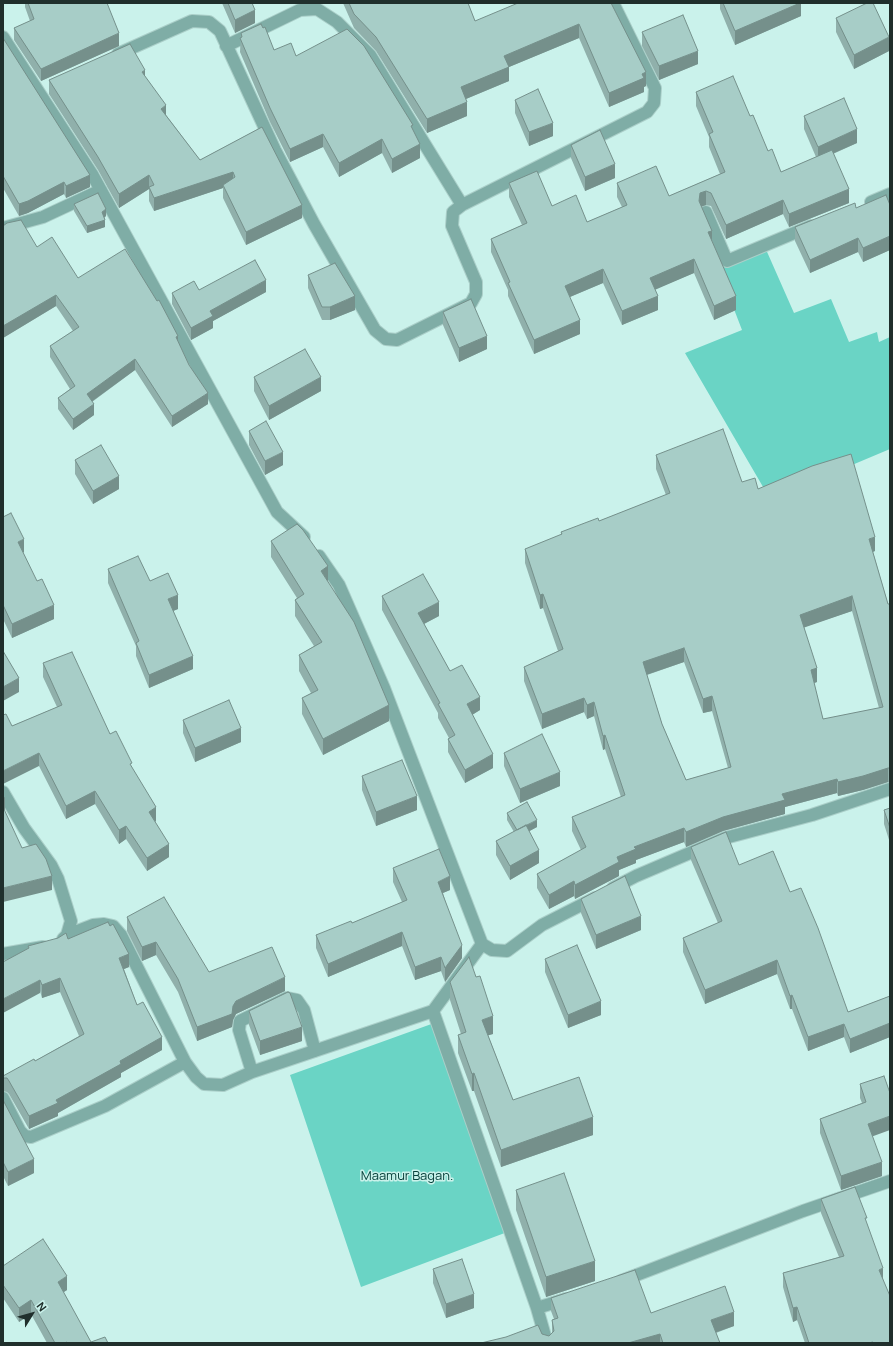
<!DOCTYPE html>
<style>
body{margin:0}
#map{position:relative;width:893px;height:1346px;overflow:hidden;background:#caf2eb;font-family:Manrope,sans-serif}
canvas{display:block}
.frame{position:absolute;inset:0;border:4px solid #202f2c;pointer-events:none}
.north{position:absolute;left:12px;top:1294px;width:40px;height:40px;-webkit-text-stroke:3px #caf2eb;paint-order:stroke;rotate:53deg;font-size:11px;font-weight:700;line-height:16px;text-align:center;color:#202f2c}
.north::after{content:'';display:block;margin:auto;width:14px;height:18px;background:#202f2c;clip-path:polygon(50% 0,100% 100%,50% 72%,0 100%)}
</style>
<div id="map">
<canvas width="893" height="1346"></canvas>
<div class="frame"></div>
<div class="north">N</div>
</div>
<script>
const ctx = document.querySelector('canvas').getContext('2d');
ctx.lineJoin = 'round';
function fillPath(path, color) {
  ctx.fillStyle = color;
  ctx.fill(path, 'evenodd');
}
function shape(rows) {
  const path = new Path2D();
  for (const r of rows) {
    path.moveTo(r[0], r[1]);
    for (let i = 2; i < r.length; i += 2) path.lineTo(r[i], r[i + 1]);
  }
  return path;
}
function strokePath(path, color, width, dash) {
  ctx.strokeStyle = color;
  ctx.lineWidth = width;
  ctx.lineCap = dash ? 'butt' : 'round';
  ctx.setLineDash(dash || []);
  ctx.stroke(path);
}
function write(font, color, halo, rows, align = 'center') {
  ctx.font = font + ' Manrope,sans-serif';
  ctx.lineWidth = 3;
  ctx.setLineDash([]);
  ctx.textBaseline = 'middle';
  ctx.strokeStyle = halo;
  ctx.fillStyle = color;
  for (const [text, x, y, turn = 0] of rows) {
    ctx.save();
    ctx.translate(x, y);
    ctx.rotate((+turn || 0) * Math.PI / 180);
    ctx.textAlign = isNaN(turn) ? turn : align;
    if (halo) ctx.strokeText(text, 0, 0);
    ctx.fillText(text, 0, 0);
    ctx.restore();
  }
}
const green = shape([
 [764,245,794,313,831,299,849,342,877,332,879,342,890,337,890,449,852,465,766,492,685,353,742,330,717,265],
 [437,1022,510,1231,361,1287,290,1075]
]);
const minor = shape([
 [3,37,92,174,277,512,304,537],
 [226,46,300,10,317,9,337,22,370,55,462,205],
 [118,54,192,21,209,22,220,31,275,150,314,224,375,330,386,339,397,340,471,303,476,294,476,282,452,226,453,212,462,205,647,112,654,103,655,88,613,3],
 [871,202,890,194],
 [706,212,727,261,811,226],
 [3,228,43,217,101,190],
 [319,556,339,585,384,688,482,944,492,950,507,951,542,925,595,898],
 [3,792,24,828,51,865,58,879,71,921,67,935,63,939],
 [613,888,636,876,725,838,812,815,890,789],
 [67,935,93,925,104,924,113,926,121,935,185,1062,196,1077,204,1084,223,1085,252,1072,433,1011,482,944],
 [3,954,43,947],
 [433,1011,537,1308],
 [252,1072,239,1030,240,1021,287,998,297,1000,304,1010,315,1051],
 [3,1098,20,1131,25,1136,31,1137,105,1106,185,1062],
 [621,1281,803,1211,890,1181],
 [547,1343,537,1308,566,1299]
]);
const wall = shape([
 [25,3,107,3,119,46,41,81,14,40,14,28,30,21,25,7],
 [222,3,252,3,255,23,235,33],
 [343,3,468,3,475,21,611,3,646,86,644,87,644,92,609,107,579,38,509,67,509,81,466,99,467,116,427,133,376,51,354,28],
 [720,3,801,3,801,16,735,45,720,9],
 [836,18,889,51,854,69,836,32],
 [263,28,274,50,296,56,413,130,420,158,392,173,382,153,339,177,323,147,290,162,270,122,240,52,241,33],
 [642,32,698,64,659,80,642,46],
 [3,38,90,187,66,198,64,194,28,213,19,216,3,188],
 [145,76,166,115,200,160,262,127,302,218,246,245,223,198,223,188,154,211,149,201,149,189,119,208,98,170,49,94,49,80],
 [696,92,750,116,768,151,781,172,816,157,804,129,804,116,857,143,833,154,849,203,789,227,783,214,726,239,711,206,706,205,701,207,712,240,736,310,714,320,694,273,655,289,658,310,622,325,603,283,570,297,580,334,534,354,508,296,508,290,491,252,491,239,522,225,509,197,509,183,552,206,587,222,622,207,617,197,617,183,669,196,720,174,709,147,709,137,696,106],
 [515,100,553,136,529,146,515,113],
 [571,145,615,178,585,191,571,158],
 [74,204,106,216,104,218,105,227,87,233,74,211],
 [890,205,890,250,863,262,858,252,810,273,795,241,795,227,856,208],
 [3,226,37,247,78,278,178,342,208,404,172,427,135,370,92,402,94,415,73,430,58,409,58,398,70,389,50,357,50,346,73,331,56,306,3,338],
 [308,275,355,310,330,320,322,320,308,288],
 [199,290,266,292,213,321,213,328,191,340,172,304,172,293],
 [443,312,487,349,459,362,443,325],
 [254,377,321,391,269,420,254,391],
 [249,431,283,465,265,475,249,445],
 [656,455,742,482,758,489,875,551,873,552,888,604,890,604,890,783,888,782,863,790,838,796,837,793,785,807,785,814,723,831,686,847,684,842,636,860,636,863,619,870,619,876,575,899,574,896,549,909,537,888,537,874,581,850,572,831,572,817,621,797,605,749,603,750,594,716,587,719,584,712,542,729,524,681,524,667,558,651,543,608,540,609,525,563,525,549,561,535,561,532,599,521,666,495,656,469],
 [852,611,879,708,823,719,814,683,817,682,804,627],
 [684,662,703,713,712,711,728,768,686,780,662,724,647,675],
 [75,460,119,489,93,504,75,474],
 [3,517,24,552,23,553,54,619,12,638,3,619],
 [271,541,328,582,389,721,323,755,302,714,302,698,311,693,299,671,299,655,314,646,295,616,295,600,297,598,271,557],
 [108,569,150,581,178,609,173,611,193,669,149,688,136,656,136,646,108,583],
 [382,596,439,616,424,624,450,671,480,710,472,715,493,768,465,783,448,752,448,739,449,738,438,718,438,713,382,610],
 [43,663,110,734,132,768,156,821,155,822,169,857,147,871,126,839,119,844,95,804,66,819,39,766,12,726,57,707,43,677],
 [183,720,241,742,195,762,183,733],
 [504,753,560,786,520,803,504,766],
 [362,776,417,810,376,826,362,790],
 [890,808,890,843,884,824,884,810],
 [507,813,537,827,529,831,539,863,510,880,496,855,496,841,514,832,507,820],
 [691,847,739,865,790,892,848,1012,890,996,890,1037,850,1053,844,1037,808,1051,792,1009,790,1009,777,974,705,1004,683,952,683,938,718,923,691,860],
 [393,868,450,890,443,893,462,958,445,982,441,971,415,980,402,946,328,977,316,948,316,935,352,923,402,902,393,882],
 [581,899,641,930,596,949,581,913],
 [127,917,209,972,285,991,236,1014,233,1020,232,1027,197,1041,178,992,156,955,142,961,127,931],
 [68,939,129,967,124,969,137,1005,162,1050,121,1073,121,1077,58,1113,58,1116,29,1129,9,1094,7,1092,3,1091,3,1076,35,1061,79,1036,60,992,42,998,28,949,28,946],
 [545,959,601,1015,568,1028,545,972],
 [450,982,493,1034,488,1035,513,1100,593,1135,501,1167,474,1091,472,1091,458,1053,458,1035,461,1034,450,1000],
 [249,1011,302,1041,260,1055,249,1025],
 [860,1084,890,1093,872,1137,882,1176,841,1190,820,1133,820,1119,862,1103,860,1098],
 [3,1100,34,1173,8,1186,3,1176],
 [516,1190,595,1281,546,1297,516,1210],
 [821,1199,867,1224,883,1278,890,1343,805,1343,797,1320,793,1322,783,1287,783,1273,839,1257,821,1213],
 [3,1266,67,1290,63,1292,91,1342,108,1343,47,1343,31,1314,19,1322,3,1298],
 [433,1269,474,1308,446,1318,433,1283],
 [551,1298,651,1313,734,1326,716,1333,720,1343,481,1343,542,1334,549,1336,552,1333,552,1320,554,1319,551,1311]
]);
const shadedWall = shape([
 [800,3,801,3,801,16,735,45,735,31],
 [255,10,255,23,235,33,235,20],
 [579,24,579,38,509,67,509,81,461,101,461,87,504,56],
 [119,33,119,46,41,81,41,69],
 [889,37,889,51,854,69,854,55],
 [698,51,698,64,659,80,659,66],
 [145,70,145,84,142,72],
 [646,72,646,86,644,87,644,92,609,107,609,93],
 [467,102,467,116,427,133,427,119],
 [166,105,166,119,161,109],
 [553,123,553,136,529,146,529,132],
 [857,129,857,143,818,160,818,147],
 [323,134,323,147,290,162,290,149],
 [382,139,382,153,339,177,339,163],
 [420,144,420,158,392,173,392,159],
 [615,164,615,178,585,191,585,177],
 [233,172,233,185,223,185,223,188,154,211,154,198],
 [90,175,90,187,66,198,66,186],
 [149,175,149,189,119,208,119,194],
 [64,182,64,194,28,213,19,216,19,204],
 [849,189,849,203,789,227,789,214],
 [706,191,706,205,700,207,699,201,700,193],
 [783,200,783,214,726,239,726,225],
 [302,205,302,218,246,245,246,232],
 [106,209,106,216,102,219,102,212],
 [105,220,105,227,87,233,87,226],
 [712,231,712,245,708,232],
 [890,236,890,250,863,262,863,248],
 [858,238,858,252,810,273,810,260],
 [694,259,694,273,650,292,650,278],
 [603,269,603,283,565,299,565,286],
 [266,280,266,292,213,321,213,328,191,340,191,328,210,311],
 [56,295,56,306,3,338,3,326],
 [355,296,355,310,330,320,330,307],
 [658,296,658,310,622,325,622,311],
 [736,296,736,310,714,320,714,306],
 [580,320,580,334,534,354,534,340],
 [178,336,178,347,176,337],
 [487,336,487,349,459,362,459,348],
 [135,359,135,370,87,405,87,394],
 [321,377,321,391,269,420,269,406],
 [208,393,208,404,172,427,172,416],
 [94,404,94,415,73,430,73,419],
 [283,452,283,465,265,475,265,461],
 [119,476,119,489,93,504,93,491],
 [875,537,875,551,869,553,869,539],
 [24,539,24,552,18,555,18,542],
 [328,566,328,582,321,571],
 [543,594,543,608,540,609,540,595],
 [178,595,178,609,168,613,168,599],
 [852,596,852,611,800,629,800,615],
 [439,602,439,616,418,627,418,613],
 [54,605,54,619,12,638,12,624],
 [684,648,684,662,643,676,643,662],
 [193,656,193,669,149,688,149,675],
 [817,668,817,682,811,684,811,670],
 [19,678,19,692,3,701,3,687],
 [712,696,712,711,703,713,703,699],
 [480,697,480,710,467,718,467,704],
 [584,698,584,712,542,729,542,714],
 [594,702,594,716,587,719,587,705],
 [389,705,389,721,323,755,323,739],
 [241,728,241,742,195,762,195,748],
 [605,735,605,749,603,750,603,736],
 [39,753,39,766,3,784,3,771],
 [493,754,493,768,465,783,465,770],
 [888,768,888,782,863,790,838,796,838,782],
 [560,772,560,786,520,803,520,789],
 [837,779,837,793,785,807,785,814,723,831,686,847,686,832,723,817,782,794],
 [95,791,95,804,66,819,66,806],
 [417,796,417,810,376,826,376,812],
 [5,797,5,810,3,812,3,798],
 [156,807,156,821,149,826,149,812],
 [537,820,537,827,517,838,517,831],
 [126,826,126,839,119,844,119,830],
 [684,828,684,842,636,860,636,863,619,870,619,876,575,899,575,885,617,857,634,847],
 [169,844,169,857,147,871,147,858],
 [539,850,539,863,510,880,510,866],
 [52,876,52,890,3,902,3,888],
 [450,876,450,890,438,895,438,882],
 [574,881,574,896,549,909,549,895],
 [641,916,641,930,596,949,596,935],
 [402,932,402,946,328,977,328,964],
 [156,942,156,955,142,961,142,947],
 [462,945,462,958,445,982,445,968],
 [129,954,129,967,119,971,119,958],
 [441,957,441,971,415,980,415,967],
 [777,960,777,974,705,1004,705,990],
 [285,977,285,991,236,1014,233,1020,232,1027,197,1041,197,1027,233,1006,236,1001],
 [60,978,60,992,42,998,42,985],
 [40,980,40,993,3,1013,3,999],
 [792,995,792,1009,790,1009,790,996],
 [601,1001,601,1015,568,1028,568,1015],
 [493,1016,493,1034,482,1037,482,1020],
 [890,1023,890,1037,850,1053,850,1039],
 [844,1024,844,1037,808,1051,808,1037],
 [302,1027,302,1041,260,1055,260,1041],
 [162,1037,162,1050,121,1073,121,1077,58,1113,58,1116,29,1129,29,1116,56,1100,120,1061],
 [474,1073,474,1091,472,1091,472,1074],
 [890,1116,890,1130,868,1138,868,1124],
 [593,1117,593,1135,501,1167,501,1150],
 [34,1159,34,1173,8,1186,8,1172],
 [882,1162,882,1176,841,1190,841,1176],
 [595,1261,595,1281,546,1297,546,1277],
 [883,1268,883,1282,879,1270],
 [67,1276,67,1290,58,1296,58,1282],
 [474,1294,474,1308,446,1318,446,1304],
 [31,1300,31,1314,19,1322,19,1308],
 [797,1307,797,1320,793,1322,793,1308],
 [734,1312,734,1326,711,1334,711,1320],
 [660,1334,660,1343,628,1343]
]);
const building = shape([
 [28,3,107,3,119,33,41,69,14,28,34,19,28,3],
 [228,3,252,3,255,10,235,20,228,3],
 [349,3,468,3,475,21,518,3,611,3,646,72,642,74,644,78,609,93,579,24,504,56,509,67,461,87,467,102,427,119,376,37,354,14,349,3],
 [723,3,800,3,735,31,723,3],
 [867,3,873,3,889,37,854,55,836,18,867,3],
 [683,15,698,51,659,66,642,32,683,15],
 [261,24,263,28,265,27,274,50,291,43,296,56,347,29,364,46,413,125,411,126,420,144,392,159,382,139,339,163,323,134,290,149,270,108,240,38,242,37,241,33,261,24],
 [3,38,90,175,66,186,64,182,28,201,19,204,3,176,3,38],
 [130,44,145,70,142,72,166,105,161,109,200,160,262,127,302,205,246,232,223,185,235,177,233,172,154,198,149,187,154,185,149,175,119,194,98,157,49,80,130,44],
 [733,76,750,116,753,115,768,151,772,149,781,172,832,150,849,189,789,214,783,200,726,225,711,193,706,191,700,193,699,201,712,231,708,232,736,296,714,306,694,259,650,278,658,296,622,311,603,269,565,286,580,320,534,340,508,283,510,282,491,239,527,223,509,183,537,171,552,206,576,195,587,222,627,205,617,183,656,166,669,196,725,172,709,134,713,132,696,92,733,76],
 [538,89,553,123,529,132,515,100,538,89],
 [844,98,857,129,818,147,804,116,844,98],
 [600,130,615,164,585,177,571,145,600,130],
 [98,193,106,209,102,212,105,220,87,226,74,204,98,193],
 [886,195,890,205,890,236,863,248,858,238,810,260,795,227,855,203,856,208,886,195],
 [21,220,37,247,52,237,78,278,125,249,157,301,159,300,178,336,176,337,189,365,208,393,172,416,135,359,87,394,94,404,73,419,58,398,75,386,50,346,79,327,56,295,3,326,3,226,7,223,21,220],
 [255,260,266,280,210,311,213,316,191,328,172,293,194,281,199,290,255,260],
 [335,263,355,296,330,307,322,307,308,275,335,263],
 [471,299,487,336,459,348,443,312,471,299],
 [305,349,321,377,269,406,254,377,305,349],
 [266,421,283,452,265,461,249,431,266,421],
 [723,429,742,482,755,478,758,489,812,466,851,454,875,537,869,539,888,604,890,604,890,768,888,768,863,776,838,782,837,779,782,794,785,800,723,817,686,832,684,828,634,847,636,849,617,857,619,862,575,885,574,881,549,895,537,874,586,847,572,817,625,795,605,735,603,736,594,702,587,705,584,698,542,714,524,667,563,649,543,594,540,595,525,549,562,534,561,532,598,518,599,521,670,493,656,455,723,429],
 [852,596,883,707,823,719,811,670,817,668,800,615,852,596],
 [684,648,703,699,712,696,731,767,686,780,662,724,643,662,684,648],
 [101,445,119,476,93,491,75,460,101,445],
 [11,513,24,539,18,542,37,581,42,579,54,605,12,624,3,605,3,517,11,513],
 [297,524,303,530,328,566,321,571,354,622,389,705,323,739,302,698,318,690,299,655,322,642,295,600,304,594,271,541,297,524],
 [138,556,150,581,168,573,178,595,168,599,193,656,149,675,136,643,139,641,108,569,138,556],
 [423,574,439,602,418,613,450,671,462,665,480,697,467,704,493,754,465,770,448,739,455,735,438,704,440,703,382,596,423,574],
 [3,651,19,678,3,687,3,651],
 [72,652,110,734,116,731,132,763,130,764,156,807,149,812,169,844,147,858,126,826,119,830,95,791,66,806,39,753,3,771,3,715,6,714,12,726,62,705,43,663,72,652],
 [229,700,241,728,195,748,183,720,229,700],
 [542,734,560,772,520,789,504,753,542,734],
 [402,760,417,796,376,812,362,776,402,760],
 [527,802,537,820,517,830,507,813,527,802],
 [3,807,22,848,36,844,46,859,52,876,3,888,3,807],
 [890,808,890,828,884,810,890,808],
 [526,825,539,850,510,866,496,841,526,825],
 [726,832,739,865,773,851,790,892,801,888,818,928,848,1012,890,996,890,1023,850,1039,844,1024,808,1037,792,995,790,996,777,960,705,990,683,938,722,921,691,847,726,832],
 [439,849,450,876,438,882,462,945,445,968,441,957,415,967,402,932,328,964,316,935,351,921,352,923,407,900,393,868,439,849],
 [625,876,641,916,596,935,581,899,625,876],
 [164,897,209,972,272,947,285,977,236,1001,233,1006,232,1014,197,1027,178,979,156,942,142,947,127,917,164,897],
 [108,922,110,926,113,924,129,954,119,958,137,1005,143,1002,162,1037,120,1061,121,1064,56,1100,58,1103,29,1116,9,1081,7,1078,3,1078,3,1076,34,1059,35,1061,84,1034,60,978,42,985,40,980,3,999,3,962,29,948,28,946,58,938,66,933,68,939,108,922],
 [577,945,601,1001,568,1015,545,959,577,945],
 [469,957,476,977,480,976,493,1016,482,1020,513,1100,579,1077,593,1117,501,1150,474,1073,472,1074,458,1035,466,1032,450,982,469,957],
 [288,992,290,993,302,1027,260,1041,249,1011,288,992],
 [884,1076,890,1093,890,1116,868,1124,882,1162,841,1176,820,1119,866,1102,860,1084,884,1076],
 [3,1100,34,1159,8,1172,3,1162,3,1100],
 [564,1173,595,1261,546,1277,516,1190,564,1173],
 [855,1187,867,1218,865,1218,883,1268,879,1270,890,1296,890,1343,873,1343,873,1342,868,1343,809,1343,797,1307,793,1308,783,1273,844,1256,821,1199,855,1187],
 [43,1239,67,1276,58,1282,91,1342,105,1337,108,1343,67,1343,67,1342,65,1343,55,1343,31,1300,19,1308,3,1285,3,1266,43,1239],
 [462,1259,474,1294,446,1304,433,1269,462,1259],
 [635,1270,651,1313,725,1286,734,1312,711,1320,720,1343,663,1343,660,1334,628,1343,481,1343,506,1337,538,1325,542,1334,549,1336,554,1331,552,1320,558,1318,551,1298,635,1270]
]);
const parkNames = [
 ["Maamur Bagan.",407,1176]
];
fillPath(green, '#6ad4c5');
strokePath(minor, '#abcfc9', 14);
strokePath(minor, '#7fada6', 12);
fillPath(wall, '#90b0ab');
fillPath(shadedWall, '#75908b');
fillPath(building, '#a7cdc7');
strokePath(building, '#75908b', 1);
write('13px', '#07413b', '#caf2eb', parkNames);
</script>
